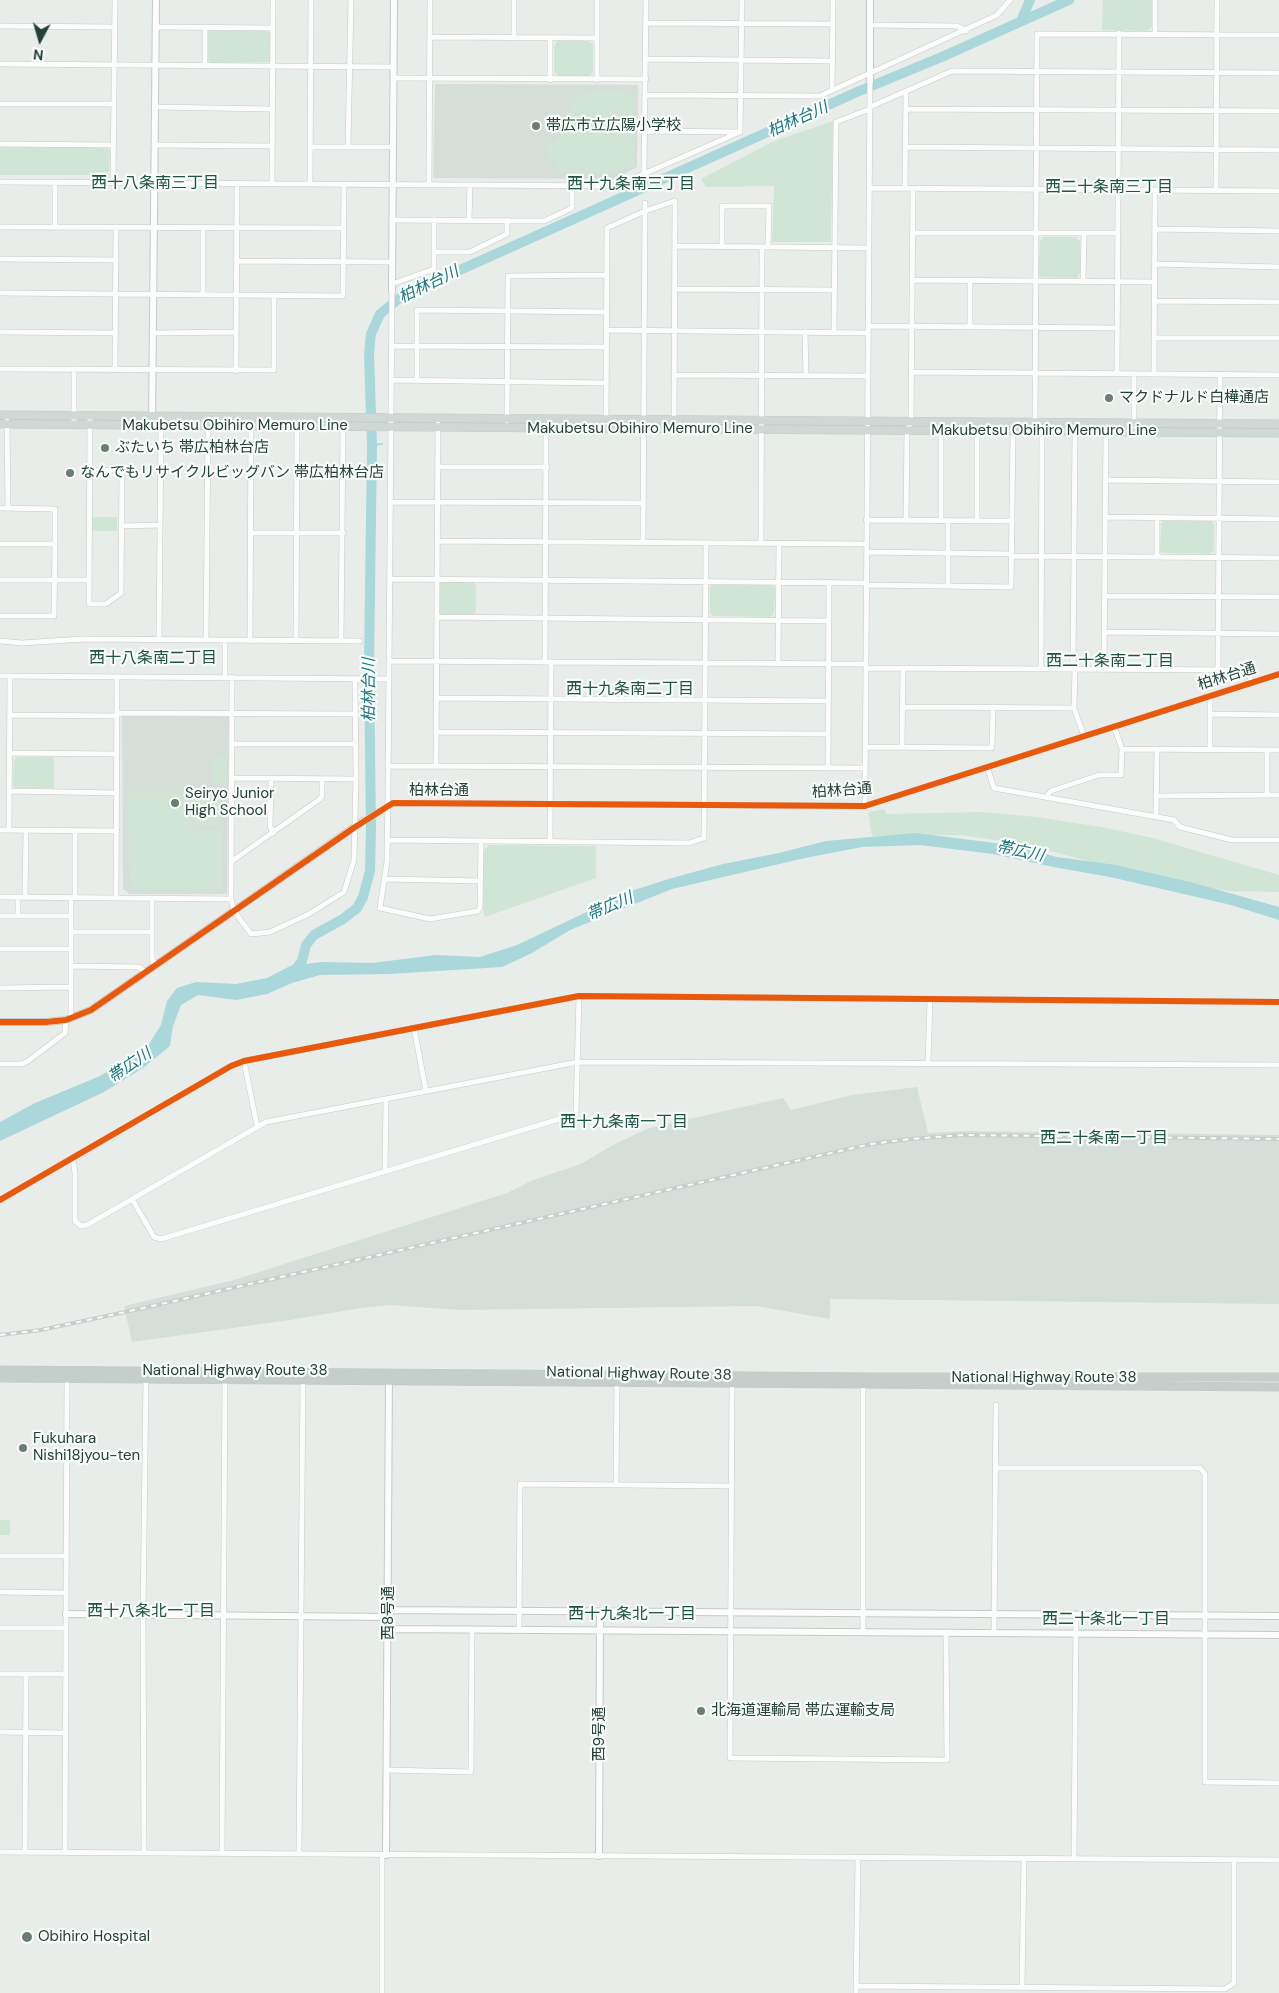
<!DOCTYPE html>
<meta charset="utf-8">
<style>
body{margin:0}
#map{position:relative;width:1279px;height:1993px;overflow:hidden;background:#e8edea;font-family:"DM Sans",sans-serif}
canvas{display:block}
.north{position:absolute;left:15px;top:15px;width:50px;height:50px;-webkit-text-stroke:4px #f7fbf9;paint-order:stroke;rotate:186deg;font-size:14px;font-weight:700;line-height:20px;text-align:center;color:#244137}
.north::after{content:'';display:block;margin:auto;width:18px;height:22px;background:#244137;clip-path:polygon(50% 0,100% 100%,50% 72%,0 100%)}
</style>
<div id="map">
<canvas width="1279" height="1993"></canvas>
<div class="north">N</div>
</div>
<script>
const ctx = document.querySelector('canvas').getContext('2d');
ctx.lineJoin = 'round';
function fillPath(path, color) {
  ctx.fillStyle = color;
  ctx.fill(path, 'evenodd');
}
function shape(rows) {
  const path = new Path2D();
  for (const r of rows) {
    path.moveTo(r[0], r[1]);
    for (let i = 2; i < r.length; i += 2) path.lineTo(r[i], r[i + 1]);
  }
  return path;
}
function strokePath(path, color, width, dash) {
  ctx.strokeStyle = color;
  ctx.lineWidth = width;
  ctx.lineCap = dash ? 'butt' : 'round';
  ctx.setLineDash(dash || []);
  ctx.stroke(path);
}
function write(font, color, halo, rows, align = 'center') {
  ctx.font = font + ' "DM Sans","Noto Sans JP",sans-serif';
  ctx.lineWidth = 4.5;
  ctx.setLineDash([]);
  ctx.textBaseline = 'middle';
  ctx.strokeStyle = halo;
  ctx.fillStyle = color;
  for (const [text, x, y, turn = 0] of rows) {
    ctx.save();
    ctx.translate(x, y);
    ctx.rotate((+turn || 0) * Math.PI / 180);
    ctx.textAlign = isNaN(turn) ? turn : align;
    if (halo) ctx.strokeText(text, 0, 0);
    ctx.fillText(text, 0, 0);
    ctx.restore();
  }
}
const built = shape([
 [435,84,638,85,637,167,615,179,433,178],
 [122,716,229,717,227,894,130,894,123,889],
 [917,1087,928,1133,967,1131,1279,1135,1279,1304,830,1299,830,1319,756,1306,459,1310,390,1305,361,1308,290,1320,132,1342,124,1306,234,1280,507,1193,533,1180,581,1164,613,1145,649,1128,783,1098,791,1110,852,1095]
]);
const green = shape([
 [1103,0,1152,0,1152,27,1147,31,1102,30],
 [265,30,271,33,270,61,268,62,211,63,207,60,207,33,209,31],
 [557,41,588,41,593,44,593,72,589,76,559,76,554,72,554,46],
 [622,90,633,97,634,164,615,173,563,173,543,151,568,127,568,111,585,91],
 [833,121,831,242,772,242,774,186,706,187,701,179,772,142],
 [0,146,105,146,110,150,109,171,106,175,0,175],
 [1043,237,1075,237,1080,241,1080,273,1077,278,1041,277,1038,274,1040,242],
 [92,517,117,517,117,531,92,531],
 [1210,520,1214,524,1214,551,1210,554,1163,553,1160,552,1161,523,1164,521],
 [441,582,473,582,476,586,476,612,473,616,443,616,439,613,439,585],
 [713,585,772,585,775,589,774,613,771,617,713,616,710,613,710,587],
 [17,757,54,757,54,788,16,788,13,785,14,760],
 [212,758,226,758,226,785,212,784],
 [128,791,190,791,190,829,222,829,222,889,138,889,130,880],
 [193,793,220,793,220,825,193,825],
 [884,809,887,814,983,812,1036,817,1101,827,1153,838,1279,875,1279,892,1228,891,1192,886,1129,872,1024,844,960,835,872,836,868,812],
 [489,845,596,846,596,878,485,917,483,911,484,850],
 [0,1520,10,1520,10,1535,0,1535]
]);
const water = shape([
 [915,833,1011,845,1057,857,1116,865,1194,883,1279,907,1279,920,1231,905,1110,877,1053,867,993,854,920,845,862,847,805,858,672,889,570,930,532,953,502,967,389,974,320,975,292,983,267,994,236,1000,198,995,181,1005,173,1026,170,1046,143,1068,104,1092,0,1141,0,1122,35,1103,100,1076,146,1049,161,1025,167,1001,177,988,196,982,236,984,267,978,290,966,322,962,372,963,436,955,480,957,517,945,631,891,672,878,723,864,779,853,826,841]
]);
const stream = shape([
 [372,445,382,444]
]);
const river = shape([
 [1021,21,1030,0],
 [290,974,295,970,302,961,306,945,314,935,343,919,357,908,363,897,370,871,371,829,369,666,372,445,369,353,371,334,380,314,402,296,857,92,944,56,1069,0]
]);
const minor = shape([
 [646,23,833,24],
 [870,25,957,26,966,31],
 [0,26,115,27],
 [156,27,273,28],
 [205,28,205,65],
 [1155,34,1155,0],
 [430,37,597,38],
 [514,38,514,0],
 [646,59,833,61],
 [0,64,394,67],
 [394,78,646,79],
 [550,80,550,38],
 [597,80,597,0],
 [832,90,833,0],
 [646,95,820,96,997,15,1010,0],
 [0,104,114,104],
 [155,107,272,109],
 [870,107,952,71,1279,73],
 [907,109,1279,111],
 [646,131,738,132],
 [740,132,742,0],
 [0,144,113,145],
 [154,145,272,146],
 [348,146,351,0],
 [310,147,393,147],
 [906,147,1279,150],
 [644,173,646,0],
 [0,182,616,186,740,132],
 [55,182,55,226],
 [113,183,115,0],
 [272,184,273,0],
 [310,184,311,0],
 [429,184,430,0],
 [869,188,1279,191],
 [905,188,906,91],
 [1216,190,1217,0],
 [392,220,544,221,572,208,572,186],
 [469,220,470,185],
 [0,227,344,228],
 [1155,229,1279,231],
 [913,233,1117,233],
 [676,246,868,248],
 [722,247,722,206,769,206,768,247],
 [435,252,470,252,507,234,507,220],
 [0,259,116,260],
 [237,261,392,262],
 [1155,264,1279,267],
 [912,280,1155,282],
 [1083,281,1084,233],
 [392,284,434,269,434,220],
 [675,289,834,290],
 [392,291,388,793,387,861,380,908,430,919,478,911,480,907,481,842],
 [0,293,343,296,344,184],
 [203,294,203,228],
 [1154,301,1279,302],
 [868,326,1117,328],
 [970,326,970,280],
 [606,330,868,333],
 [0,332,116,333],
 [805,332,806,375],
 [834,332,836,122,870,109],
 [154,333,236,332],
 [1154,338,1279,338],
 [391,346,606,347],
 [0,369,274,370,274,295],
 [74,369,74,425],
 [115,370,116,227],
 [236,371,237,184],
 [912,372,1279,375],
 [1117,373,1119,33],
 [1134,374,1134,426],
 [1154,374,1155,190],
 [675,375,868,376],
 [391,380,606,383],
 [417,381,417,310,607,312],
 [90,416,89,604,106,604,121,593,122,470],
 [7,421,8,508],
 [507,421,508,276,607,275],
 [606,428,607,228,645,211,675,201,674,429],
 [1035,431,1037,34,1279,35],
 [438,467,547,467],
 [90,470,134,470],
 [1106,480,1279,482],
 [390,502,643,503],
 [0,508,55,509,55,544,54,616,0,616],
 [1106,517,1279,519],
 [1157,518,1157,557],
 [866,520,1012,521],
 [906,520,907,430,911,422,913,188],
 [941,520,941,428],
 [977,521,977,431],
 [121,526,159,525],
 [251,533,343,533],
 [437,541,867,544],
 [643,542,645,203],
 [761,542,762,247],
 [0,544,55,544],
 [867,552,1012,554],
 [1012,556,1279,558],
 [390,579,866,583],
 [0,580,89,580],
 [866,585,1011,587,1013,431],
 [948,586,948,520],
 [1105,596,1279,597],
 [437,617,829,621],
 [1105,632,1279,634],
 [159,639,161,425],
 [206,640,208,423],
 [341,640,343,427],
 [0,641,22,643,83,639,360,641],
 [250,641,251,417],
 [296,641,297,424],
 [390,661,866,664],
 [545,662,546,425],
 [778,663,779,543],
 [866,668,1244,670,1249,674,1252,683],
 [1041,669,1042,431],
 [1073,669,1075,432],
 [1104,669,1106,429],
 [1218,670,1220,374],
 [0,676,389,679],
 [225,677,225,640],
 [232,677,231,899,234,911,251,934,270,932,309,914,344,892,354,860,356,779,355,679],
 [1210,696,1210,750],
 [436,698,828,701],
 [903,707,1074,708,1084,736],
 [1074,708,1075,669],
 [117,713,356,714],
 [1210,714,1279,715],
 [10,715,117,716],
 [1114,726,1122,749,1279,750],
 [436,732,828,734],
 [232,744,356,744],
 [865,747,992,748,993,708],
 [902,747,903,668],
 [10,753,117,754],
 [389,766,865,768],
 [436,766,438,424],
 [987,767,994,788,1174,820,1180,827,1232,840,1279,840],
 [828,768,829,582],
 [232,778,356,779],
 [271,778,270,826,273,833],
 [10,791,117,793],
 [1267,795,1267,750],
 [1157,796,1279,795],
 [1046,797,1051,791,1099,775,1121,775,1122,749],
 [865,806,870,81],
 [1156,817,1157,749],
 [363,821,393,803,865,806,1279,674],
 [0,830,117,831],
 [9,830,10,676],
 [75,831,75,897],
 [387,840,689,843,704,838,706,543],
 [550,842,551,662],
 [232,861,320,799,322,796,322,779],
 [385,879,481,881],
 [0,897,231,899],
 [25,897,26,830],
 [71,897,71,1018],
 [116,898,117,677],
 [152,898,152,958,155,966],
 [0,916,71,916],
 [18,916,18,897],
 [71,932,152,932],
 [0,949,70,949],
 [71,966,139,967,146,973],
 [0,988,70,987],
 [414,1028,426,1091],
 [244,1061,257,1126],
 [928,1063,930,1000],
 [0,1064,22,1064,28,1061,65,1033,66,1020],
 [73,1159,75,1173,75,1221,81,1226,87,1225,266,1122,578,1062,1279,1065],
 [385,1171,386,1099],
 [132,1199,154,1237,161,1239,576,1114,579,996],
 [0,1200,231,1066,244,1061,579,996,1279,1002],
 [732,1380,730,1758,947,1760,946,1634],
 [863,1383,863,1632],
 [996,1468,1200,1468,1205,1474,1205,1782,1279,1783],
 [616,1485,617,1381],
 [0,1556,66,1556],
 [0,1592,66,1593],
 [0,1628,65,1628],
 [519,1630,520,1484,731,1486],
 [994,1633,996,1405],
 [0,1674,65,1674],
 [0,1732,65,1733],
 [387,1770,471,1772,472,1629],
 [0,1852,1279,1860],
 [25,1852,26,1674],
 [65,1853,67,1376],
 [144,1853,143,1615,146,1376],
 [222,1854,225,1377],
 [299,1854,303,1377],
 [1074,1859,1076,1615],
 [856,1986,1225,1989,1234,1983,1234,1860],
 [1022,1987,1024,1859],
 [382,1993,382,1855],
 [856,1993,858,1858]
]);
const tertiary = shape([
 [870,81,870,0],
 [392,291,394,0],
 [152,425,156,0],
 [0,1022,46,1022,66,1020,91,1010,363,821],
 [389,1610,1279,1616],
 [66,1614,389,1617],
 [389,1629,1279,1635],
 [386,1855,389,1376],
 [599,1856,600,1612]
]);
const primary = shape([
 [0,415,1279,424],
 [0,424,1279,433]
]);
const trunk = shape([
 [0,1370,874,1377,1279,1377],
 [0,1378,1279,1387]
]);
const rail = shape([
 [0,1335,41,1330,139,1309,871,1144,910,1139,964,1135,1279,1139]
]);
const cycleway = shape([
 [0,1022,46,1022,66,1020,91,1010,355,827,393,803,865,806,1279,674],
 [0,1200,231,1066,244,1061,579,996,1279,1002]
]);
const markers = [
 [536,126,5,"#697d76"],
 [1109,398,5,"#697d76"],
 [105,448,5,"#697d76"],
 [70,473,5,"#697d76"],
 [175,803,5,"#697d76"],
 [23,1448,5,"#697d76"],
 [701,1711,5,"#697d76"],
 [27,1937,6,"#697d76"]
];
const poiNames = [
 ["帯広市立広陽小学校",546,126],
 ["マクドナルド白樺通店",1119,398],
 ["ぶたいち 帯広柏林台店",115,448],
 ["なんでもリサイクルビッグバン 帯広柏林台店",80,473],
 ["Seiryo Junior",185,794],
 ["High School",185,811],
 ["Fukuhara",33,1439],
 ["Nishi18jyou-ten",33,1456],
 ["北海道運輸局 帯広運輸支局",711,1711],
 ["Obihiro Hospital",38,1937]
];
const streetNames = [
 ["Makubetsu Obihiro Memuro Line",235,426],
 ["Makubetsu Obihiro Memuro Line",640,429],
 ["Makubetsu Obihiro Memuro Line",1044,431],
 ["柏林台通",1227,677,-17],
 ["柏林台通",439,791],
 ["柏林台通",842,791,-4],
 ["National Highway Route 38",235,1371],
 ["National Highway Route 38",639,1374,1],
 ["National Highway Route 38",1044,1378],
 ["西8号通",389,1613,-90],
 ["西9号通",600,1734,-90]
];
const waterNames = [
 ["柏林台川",798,120,-24],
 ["柏林台川",429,285,-26],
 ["柏林台川",370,690,-90],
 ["帯広川",1020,852,12],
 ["帯広川",610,907,-23],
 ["帯広川",130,1066,-34]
];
const neighbourhoodNames = [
 ["西十八条南三丁目",155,184],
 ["西十九条南三丁目",631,185],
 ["西二十条南三丁目",1109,188],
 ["西十八条南二丁目",153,659],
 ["西二十条南二丁目",1110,662],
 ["西十九条南二丁目",630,690],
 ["西十九条南一丁目",624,1123],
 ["西二十条南一丁目",1104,1139],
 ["西十八条北一丁目",151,1612],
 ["西十九条北一丁目",632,1615],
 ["西二十条北一丁目",1106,1620]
];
fillPath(built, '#d6deda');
fillPath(green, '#d1e5d6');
fillPath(water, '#aad7da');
strokePath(stream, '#aad7da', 2);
strokePath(river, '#aad7da', 10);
strokePath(minor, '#c5cac7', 6);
strokePath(tertiary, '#c5cac7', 8);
strokePath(primary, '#c3cbc8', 9);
strokePath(trunk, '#c3cbc8', 9);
strokePath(minor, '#fcfcfc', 5);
strokePath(tertiary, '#fcfcfc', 6);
strokePath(primary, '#cfd8d5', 8);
strokePath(trunk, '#c6cecb', 8);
strokePath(rail, '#c9cdcb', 4);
strokePath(rail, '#f7fbf9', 2, [5.5]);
strokePath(cycleway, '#e8590c', 6);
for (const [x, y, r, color] of markers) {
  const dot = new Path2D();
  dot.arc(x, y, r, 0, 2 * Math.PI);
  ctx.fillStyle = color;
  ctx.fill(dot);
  strokePath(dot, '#f7fbf9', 2);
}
write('15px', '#244137', '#f7fbf9', poiNames, 'left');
write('15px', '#244137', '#f7fbf9', streetNames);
write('italic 16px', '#1d767e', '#f7fbf9', waterNames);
write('16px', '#205443', '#f7fbf9', neighbourhoodNames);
</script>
